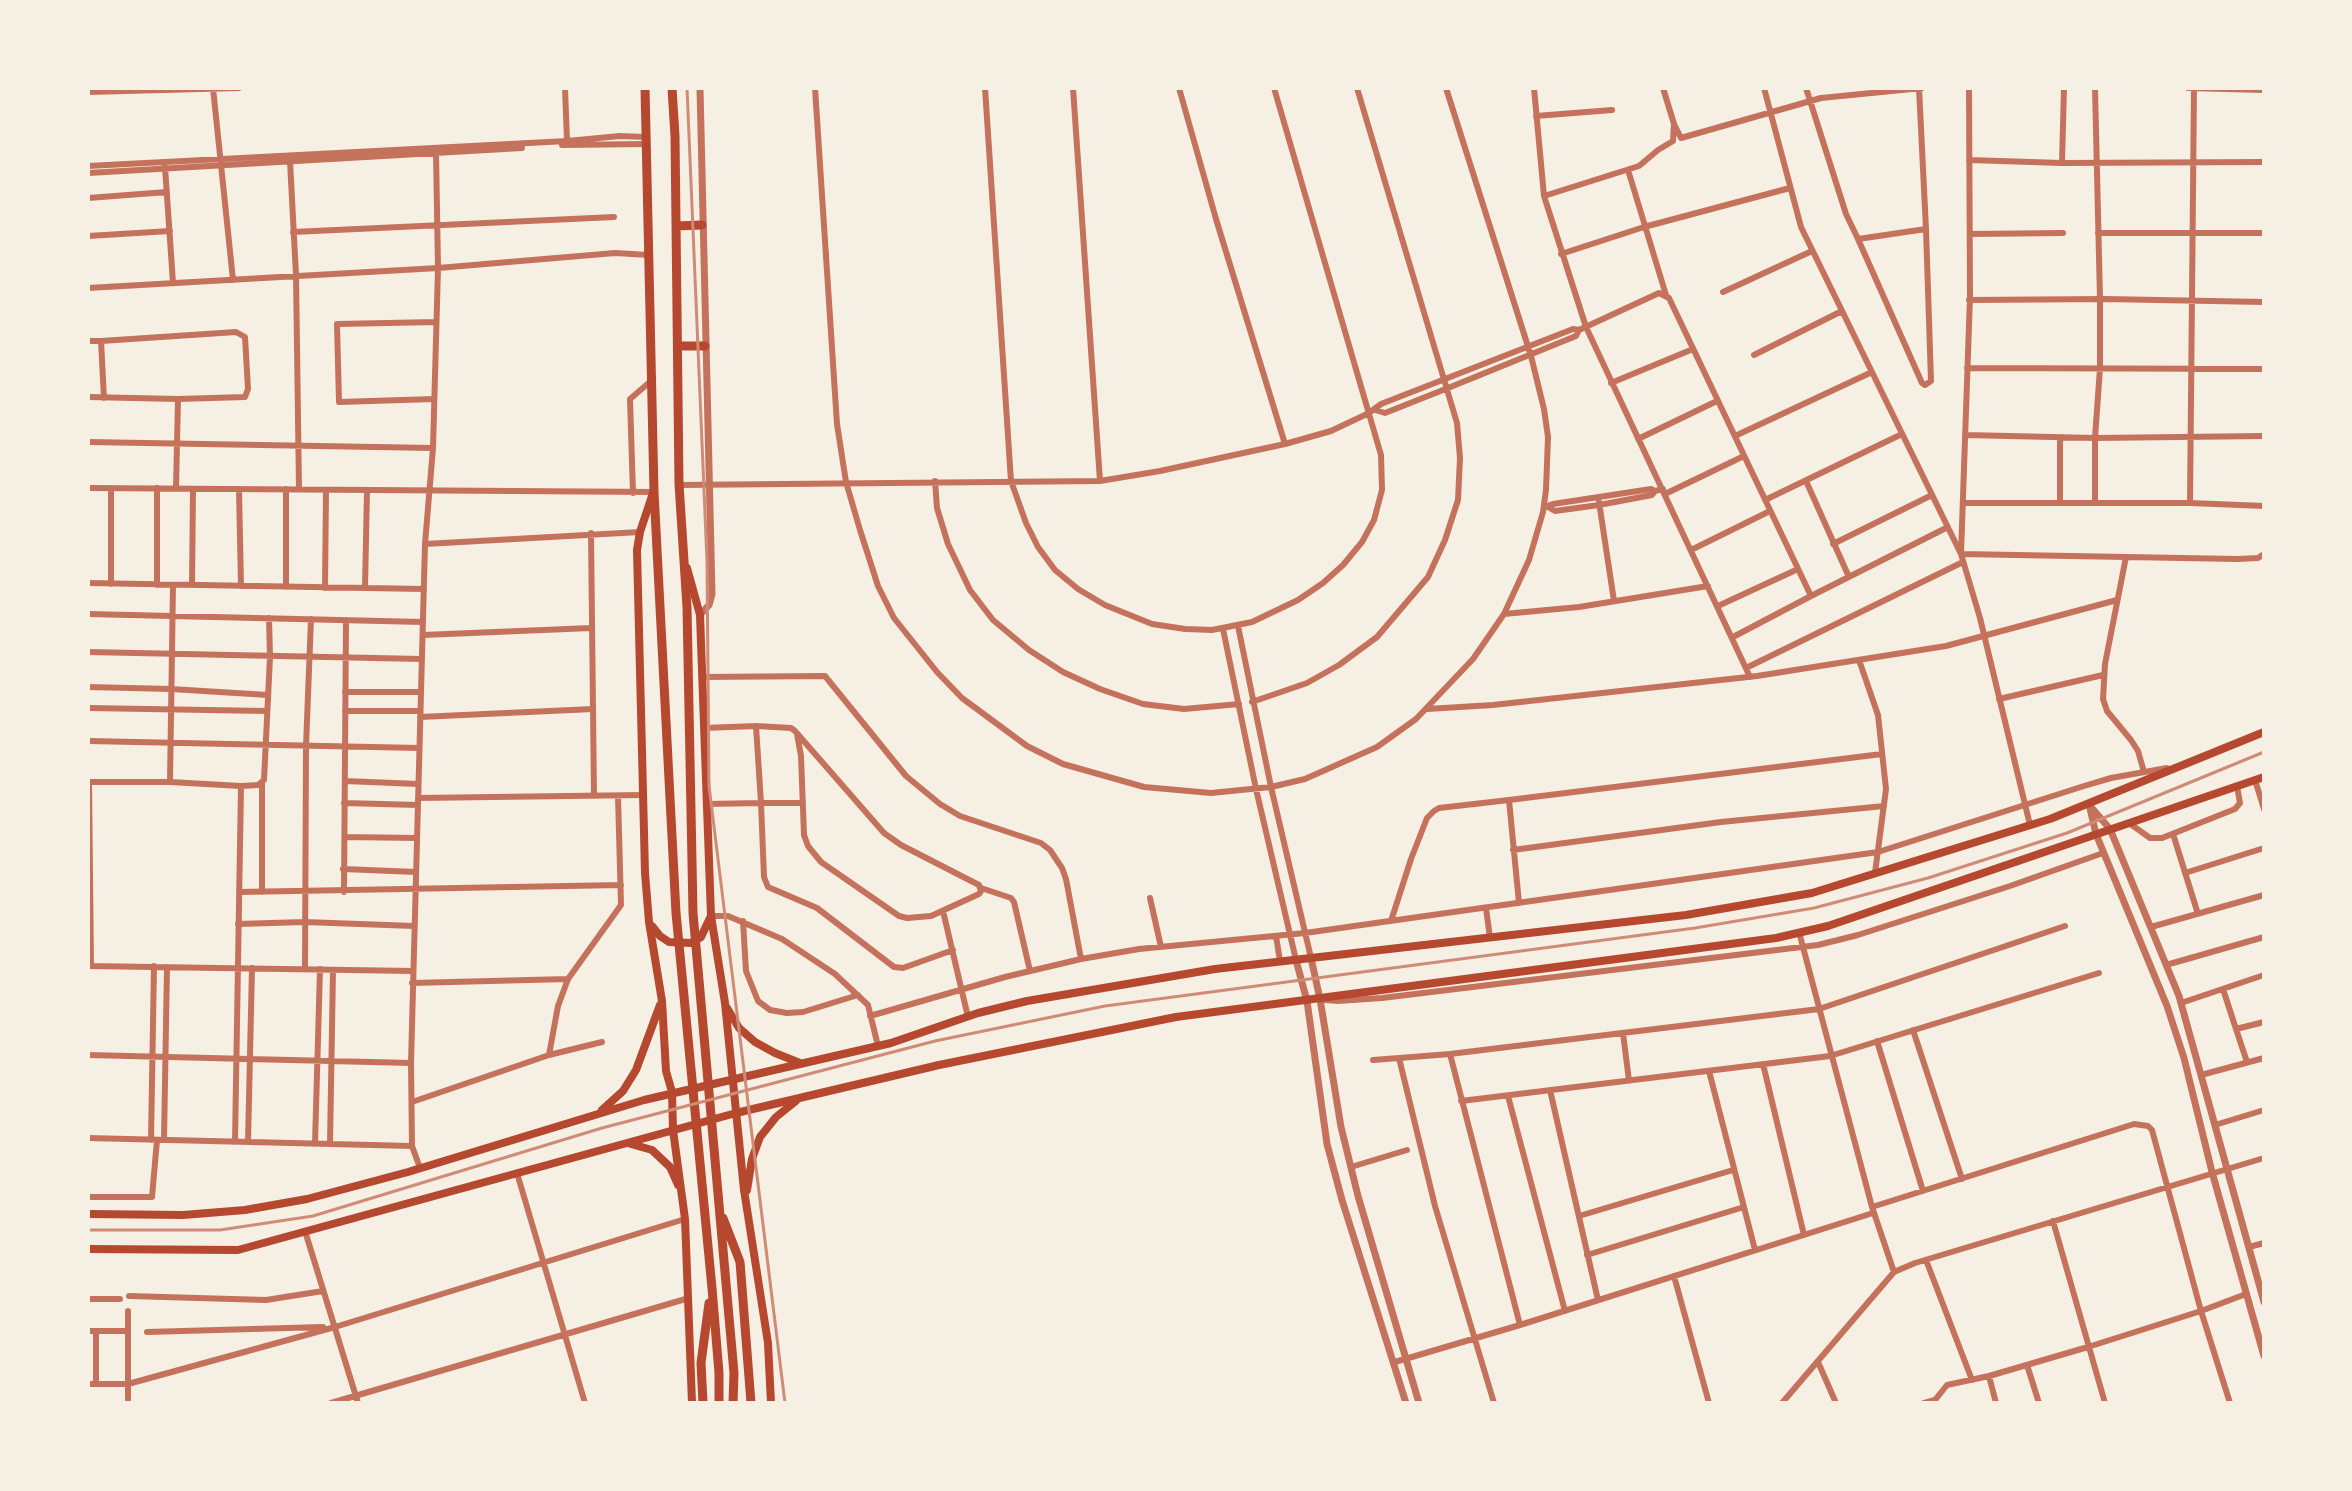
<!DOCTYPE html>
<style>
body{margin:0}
#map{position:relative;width:2352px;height:1491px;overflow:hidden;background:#f6efe4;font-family:"Exo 2",sans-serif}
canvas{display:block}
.frame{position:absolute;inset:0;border:90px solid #f6efe4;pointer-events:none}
</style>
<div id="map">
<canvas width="2352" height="1491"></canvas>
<div class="frame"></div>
</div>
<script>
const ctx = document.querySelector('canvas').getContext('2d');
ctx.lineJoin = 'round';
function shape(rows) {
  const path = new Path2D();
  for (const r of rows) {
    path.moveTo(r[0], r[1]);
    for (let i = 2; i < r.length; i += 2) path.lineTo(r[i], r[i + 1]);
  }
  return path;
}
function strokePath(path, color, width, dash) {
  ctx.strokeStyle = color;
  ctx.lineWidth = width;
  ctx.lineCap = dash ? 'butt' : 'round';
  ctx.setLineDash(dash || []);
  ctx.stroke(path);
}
const minor = shape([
 [213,88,233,280],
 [565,88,567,141],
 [815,88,837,424,846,482,860,530,878,586,894,618,937,672,962,698,1027,746,1063,764,1144,787,1211,793,1271,787,1305,779,1377,747,1416,719,1473,659,1504,614,1529,560,1543,512,1546,490,1548,437,1544,409,1531,356,1446,88],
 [985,88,1011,481,1026,523,1038,547,1055,570,1078,589,1105,605,1152,624,1185,629,1212,630,1252,622,1298,600,1323,583,1343,565,1362,542,1374,520,1382,490,1381,455,1274,88],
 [1073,88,1100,481],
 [1179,88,1216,219,1285,444],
 [1534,88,1544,196,1586,327,1750,677],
 [1663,88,1674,124],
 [1764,88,1801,227,1961,554,2126,557],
 [1806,88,1846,214,1858,239,1926,229,1919,88],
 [1969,88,1970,297,1961,554,1980,618,2030,825],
 [2095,88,2100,299,2100,368,2095,438,2095,503],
 [2188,88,2264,90],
 [88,92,239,88],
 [1536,116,1612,110],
 [562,145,646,144],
 [1969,160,2062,163,2264,162],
 [290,161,296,275,299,489],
 [2062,163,2064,88],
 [88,166,567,141,620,136,646,137],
 [165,167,173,283],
 [1628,170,1666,295],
 [88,173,522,148],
 [1544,196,1639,166,1658,150,1673,141,1674,124,1681,138,1821,98,1922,88],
 [88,198,167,192],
 [293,232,614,217],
 [2098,233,2264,233],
 [1970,234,2063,233],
 [88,236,170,231],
 [1858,239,1922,383,1925,385,1931,381,1926,229],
 [1561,254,1644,227,1790,188],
 [88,288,438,268,615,253,649,255],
 [1723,292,1812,251],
 [1969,300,2105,299,2264,302],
 [88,341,101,341],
 [1754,355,1842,311],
 [1967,368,2264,369],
 [1611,383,1693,349],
 [88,397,178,399,245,397,248,389,245,337,236,332,101,341,104,398],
 [434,399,339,402,337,324,436,322],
 [1375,410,1385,413,1448,388,1576,336,1579,330],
 [1965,435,2095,438,2264,436],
 [1735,436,1872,372],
 [2060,438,2060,503],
 [1638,439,1717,401],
 [88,442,433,448,425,544,411,1063,412,1146,420,1168],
 [433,448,438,268,436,152],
 [935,481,937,508,948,544,970,590,993,620,1029,650,1063,672,1100,689,1143,704,1184,709,1239,704],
 [1806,481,1849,577],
 [680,485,1100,481,1160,471,1285,444,1331,431,1369,413,1381,404,1573,329,1579,330,1659,293,1669,298,1811,596,1948,527],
 [88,488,654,492],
 [176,488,178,399],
 [239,489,241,586],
 [286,489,286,587],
 [633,493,630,399,651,381],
 [1665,494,1744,456],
 [1765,500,1902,434],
 [1599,502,1614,601],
 [1963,503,2190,503,2264,506],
 [2190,503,2194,88],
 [1545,507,1553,504,1651,489,1655,491],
 [1548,507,1555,511,1599,505,1652,495,1655,491,1663,489],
 [591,533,594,796],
 [425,544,640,532],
 [1833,544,1932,495],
 [1691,550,1770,511],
 [88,583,424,589],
 [111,584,111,488],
 [157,585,157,488],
 [192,585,193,489],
 [325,588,326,490],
 [365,588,367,490],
 [1718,606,1798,569],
 [88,614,423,622],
 [1504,614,1579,607,1708,586],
 [1238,626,1271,787,1311,958],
 [1223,629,1256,789,1296,960],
 [423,635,591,628],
 [1733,637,1811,596],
 [88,652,422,659],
 [1859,660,1878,715,1886,789,1875,873],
 [1746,668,1963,562],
 [702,677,825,676,906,776,940,804,960,816,1041,843,1050,850,1062,868,1066,879,1081,959],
 [88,687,171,689,268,695],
 [345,692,421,692],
 [1999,699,2103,675],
 [1252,702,1307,683,1339,665,1377,637,1428,577,1445,540,1458,500,1460,458,1457,423,1357,88],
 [88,708,267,711],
 [1427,709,1493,705,1757,676,1946,646,2117,600],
 [345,711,420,711],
 [420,717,593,709],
 [756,726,761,803,803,803],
 [704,728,756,726,791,728,795,731,884,833,901,845,979,885,981,891,979,894,931,916,907,918,899,916,821,862,808,846,804,835,801,756,797,734],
 [88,741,419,748],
 [2144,772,2138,751,2131,740,2107,711,2103,699,2105,664,2126,557,2237,559,2258,558,2264,554],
 [2255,780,2264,809],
 [345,781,418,784],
 [170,782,173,585],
 [262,784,262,892],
 [241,786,258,785,264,780,270,657,269,618],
 [418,798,643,795],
 [344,803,418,805],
 [707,804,761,803,764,877,768,887,817,908,894,967,903,968,953,950],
 [2129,823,2150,838,2162,838,2235,809,2240,803,2237,786],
 [2173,834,2198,914],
 [345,837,417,838],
 [1513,850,1721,822,1884,806],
 [343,869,416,872],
 [2185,873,2264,848],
 [981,888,1011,898,1014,902,1030,971],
 [239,892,621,885],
 [344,892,346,620],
 [1150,898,1161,947],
 [1519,903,1509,800,1882,754],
 [1486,908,1490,938],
 [943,911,968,1017],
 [711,916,728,916,782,939,835,974,868,1005,878,1046],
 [743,921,746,971,758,1001,770,1010,787,1013,803,1012,858,995],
 [1391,921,1411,859,1427,818,1434,811,1439,808,1509,800],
 [238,924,305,922,414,926],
 [2151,927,2264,895],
 [1799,932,1872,1207,1894,1272],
 [1276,936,1280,961],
 [2166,965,2264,937],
 [88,966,413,971],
 [91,966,89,782,170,782,241,786,235,1142],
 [305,969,306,746,311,619],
 [412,983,568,979],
 [2223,989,2236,1029,2264,1022],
 [1325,1000,1338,1001,1382,998,1818,945,1858,935,2010,886,2103,853],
 [2181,1003,2264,975],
 [870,1016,1005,977,1081,959,1139,949,1305,933,1878,852,2084,786,2111,778,2167,768],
 [2236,1029,2247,1062],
 [1913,1030,1962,1179],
 [1623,1033,1629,1081],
 [1877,1041,1923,1191],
 [1450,1054,1520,1325],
 [88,1055,411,1063],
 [549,1055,558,1006,568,979,621,905,618,796],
 [1373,1060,1399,1058],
 [1763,1064,1804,1235],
 [1709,1071,1755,1250],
 [2201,1075,2264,1058],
 [1550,1090,1598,1300],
 [1508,1096,1565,1311],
 [1461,1101,1830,1056,2099,973],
 [412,1102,549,1055,602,1042],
 [2215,1125,2264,1110],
 [88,1138,412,1146],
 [151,1140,154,966],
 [164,1140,167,967],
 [248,1142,252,968],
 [315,1144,320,969],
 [330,1144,333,970],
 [1351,1167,1407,1150],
 [517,1173,585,1403],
 [88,1197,152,1197,157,1140],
 [1872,1207,2134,1124,2148,1126,2152,1130,2201,1311,2230,1403],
 [1579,1216,1733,1170],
 [2053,1221,2105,1403],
 [305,1231,358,1403],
 [2249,1247,2264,1243],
 [1587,1255,1744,1207],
 [1926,1260,1972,1380],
 [1674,1276,1709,1403],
 [129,1296,266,1300,323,1291],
 [88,1299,120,1299],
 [88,1331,128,1331],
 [147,1332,323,1327],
 [1395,1362,1520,1325,1873,1213],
 [1818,1362,1836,1403],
 [2027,1365,2039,1403],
 [1989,1376,1996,1403],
 [88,1384,128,1384,335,1327,685,1219],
 [96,1384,96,1331],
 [128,1403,128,1311],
 [331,1403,689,1298],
 [1494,1403,1435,1206,1399,1058,1450,1054,1819,1009,2065,926],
 [1782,1403,1894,1272,1915,1263,2264,1158],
 [1924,1403,1935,1400,1947,1385,1989,1376,2088,1347,2201,1311,2246,1294]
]);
const tertiary = shape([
 [700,88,712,594,709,605,700,615],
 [2089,804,2096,834,2167,1006,2184,1058,2212,1172,2264,1356],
 [2090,806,2110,829,2179,996,2264,1302],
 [1311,958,1320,999,1341,1127,1358,1196,1419,1403],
 [1296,960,1307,1001,1327,1144,1342,1200,1406,1403]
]);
const secondary = shape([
 [653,493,640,532,637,550,645,873,649,922,662,1001,666,1071,672,1092,673,1130,685,1219,692,1403],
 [687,568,700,615,711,916,725,1003,744,1190,768,1343,771,1403],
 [652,926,660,936,669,942,691,943,701,937,710,918],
 [727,1008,739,1028,755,1042,775,1053,800,1063],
 [602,1110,623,1091,636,1070,660,1005],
 [631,1144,652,1150,670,1167,678,1185],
 [747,1190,752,1159,760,1137,776,1117,796,1101],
 [88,1214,183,1215,245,1210,307,1199,408,1172,644,1100,891,1043,978,1013,1027,1001,1215,969,1686,915,1812,893,2050,819,2264,732],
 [88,1249,238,1250,736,1113,939,1065,1176,1017,1776,938,1828,926,2264,777]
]);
const primary = shape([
 [645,88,654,492,676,913,712,1288,719,1373,719,1403],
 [672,88,675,136,679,484,687,607,693,913,734,1373,733,1403],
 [676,226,702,225],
 [678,346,705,346],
 [723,1218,740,1262,751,1403],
 [703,1403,701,1363,709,1303]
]);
const rail = shape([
 [687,88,707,561,709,786,785,1403],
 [88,1230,220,1230,313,1216,602,1128,935,1041,1105,1006,1695,928,1814,908,1928,878,2067,833,2264,752]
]);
strokePath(minor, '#c5725c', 6);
strokePath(tertiary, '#c5725c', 7);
strokePath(secondary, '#b5482f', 8);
strokePath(primary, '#b5482f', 9);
strokePath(rail, '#cf8b77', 3);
</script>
